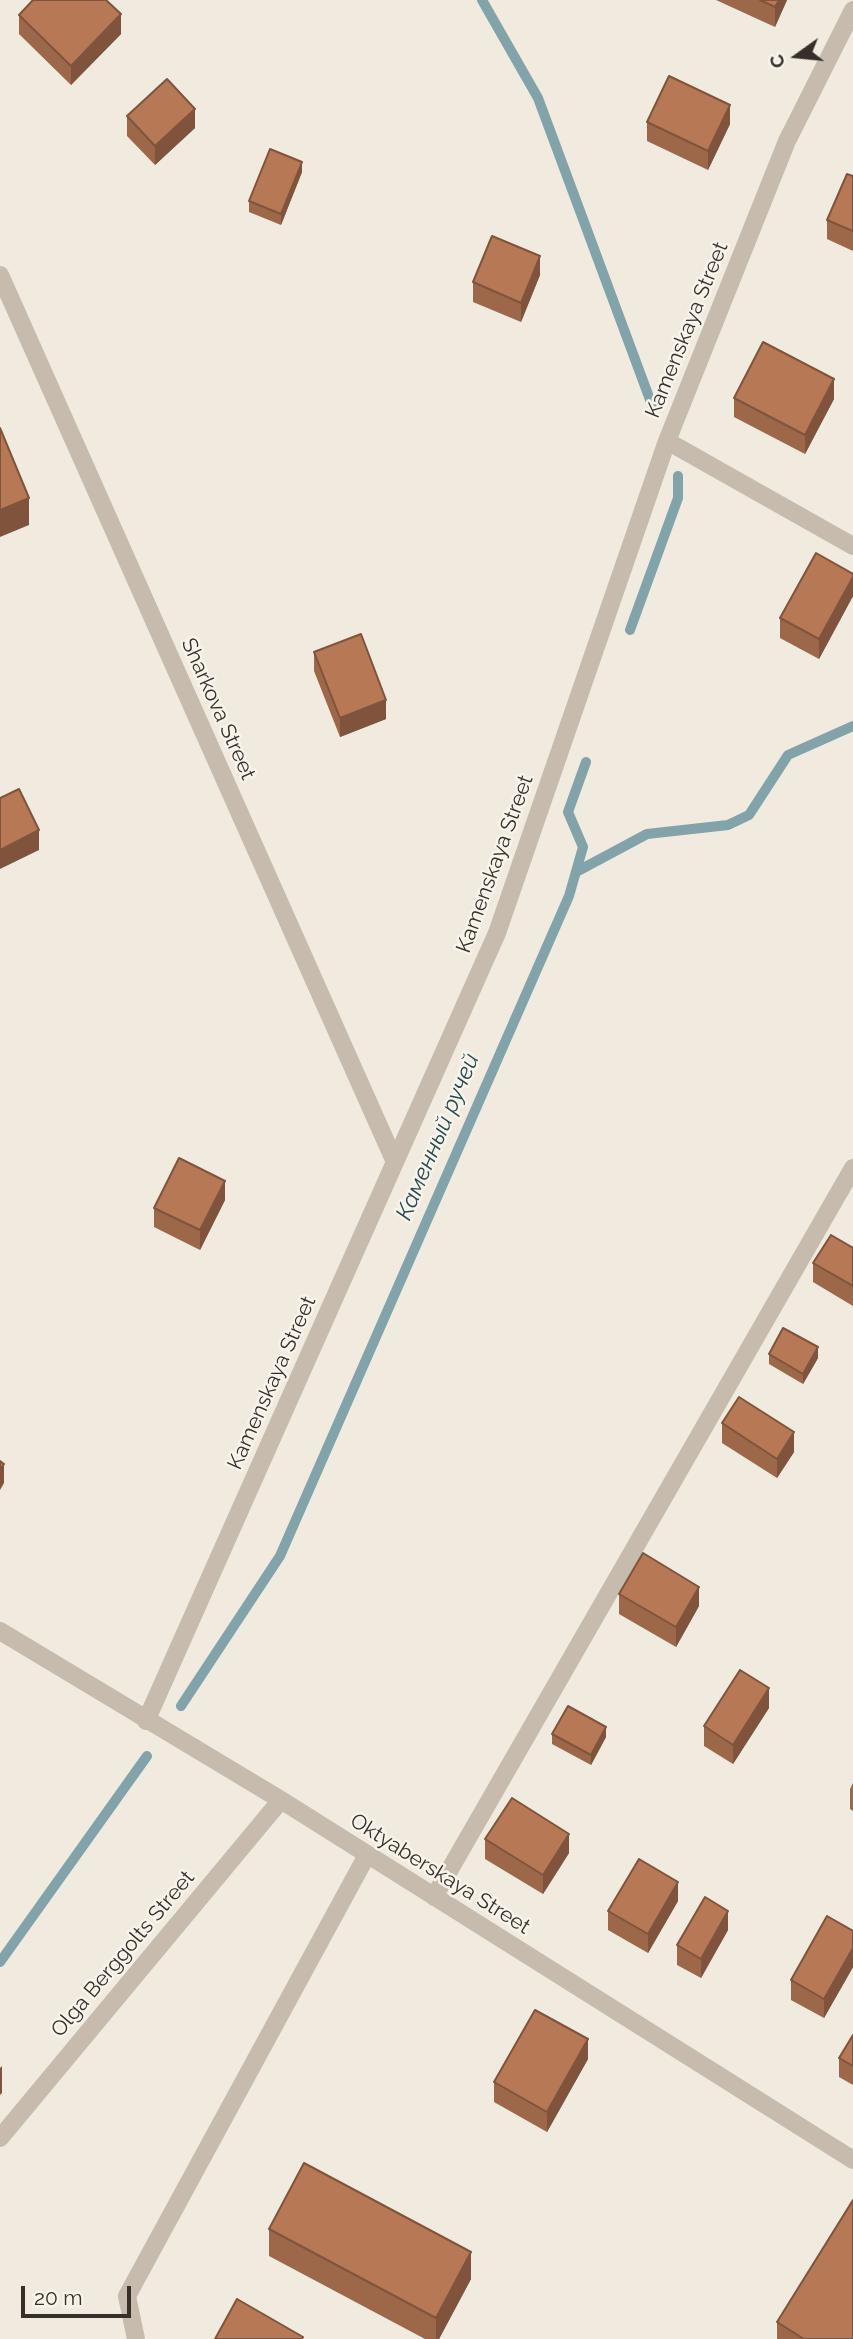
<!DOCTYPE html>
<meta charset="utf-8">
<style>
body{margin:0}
#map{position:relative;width:853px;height:2339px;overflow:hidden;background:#f0eadf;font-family:Raleway,sans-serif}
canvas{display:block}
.north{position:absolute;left:762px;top:21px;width:70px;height:70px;-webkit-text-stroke:5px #f8f3eb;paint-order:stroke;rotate:255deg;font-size:19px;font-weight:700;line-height:28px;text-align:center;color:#362f2a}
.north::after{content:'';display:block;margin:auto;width:24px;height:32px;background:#362f2a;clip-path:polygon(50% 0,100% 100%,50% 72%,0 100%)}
.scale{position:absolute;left:21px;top:2286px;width:110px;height:32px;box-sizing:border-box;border:4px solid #362f2a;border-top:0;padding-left:9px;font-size:21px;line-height:24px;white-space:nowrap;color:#362f2a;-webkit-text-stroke:5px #f8f3eb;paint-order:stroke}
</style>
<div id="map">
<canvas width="853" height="2339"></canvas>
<div class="north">С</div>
<div class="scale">20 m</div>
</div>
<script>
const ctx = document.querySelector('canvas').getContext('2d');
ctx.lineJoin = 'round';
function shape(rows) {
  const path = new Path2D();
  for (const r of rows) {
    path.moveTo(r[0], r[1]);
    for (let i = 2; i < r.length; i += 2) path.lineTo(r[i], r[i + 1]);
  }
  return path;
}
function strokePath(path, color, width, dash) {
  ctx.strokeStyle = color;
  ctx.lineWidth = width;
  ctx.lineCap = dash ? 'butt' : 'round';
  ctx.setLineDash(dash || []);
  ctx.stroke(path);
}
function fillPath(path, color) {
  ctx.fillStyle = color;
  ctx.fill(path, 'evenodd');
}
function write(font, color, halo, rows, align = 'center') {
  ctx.font = font + ' Raleway,sans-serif';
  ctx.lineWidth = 5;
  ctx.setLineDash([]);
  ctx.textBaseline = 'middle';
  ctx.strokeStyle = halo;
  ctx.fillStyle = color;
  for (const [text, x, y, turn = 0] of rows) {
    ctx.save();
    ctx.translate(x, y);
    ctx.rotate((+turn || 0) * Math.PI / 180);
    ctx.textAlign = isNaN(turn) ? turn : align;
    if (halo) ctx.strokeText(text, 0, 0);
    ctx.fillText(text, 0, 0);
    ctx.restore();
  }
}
const stream = shape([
 [482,0,538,98,652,405],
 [630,630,678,498,678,476],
 [576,872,647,834,728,825,749,815,788,755,853,726],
 [181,1706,280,1556,569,896,583,847,568,812,586,762],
 [0,1962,147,1756]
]);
const minor = shape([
 [0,275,395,1162],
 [667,441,853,546],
 [0,1631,281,1800,853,2160],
 [146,1721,497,933,667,441,787,141,853,10],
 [434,1897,853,1168],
 [0,2138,281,1800],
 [136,2339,127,2296,367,1855]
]);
const wall = shape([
 [716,0,787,0,775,27],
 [19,15,121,34,71,85,19,34],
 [127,116,195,128,155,165,127,136],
 [647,122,730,124,708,170,647,141],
 [302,172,281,225,249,212,249,201],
 [853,176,853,251,827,239,827,220],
 [540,275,521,322,473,302,473,282],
 [734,398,834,399,805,454,734,417],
 [853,574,853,596,819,659,780,638,780,618],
 [314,652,386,719,340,737,314,671],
 [225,1200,200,1250,154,1227,154,1208],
 [853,1248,853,1306,813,1282,813,1263],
 [769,1354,818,1358,803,1384,769,1364],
 [722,1423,794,1452,777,1478,722,1443],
 [619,1594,699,1606,676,1647,619,1614],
 [769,1708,733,1764,704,1746,704,1726],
 [552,1734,606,1737,591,1765,552,1744],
 [853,1783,853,1811,850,1809,850,1789],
 [485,1839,569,1853,543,1894,485,1859],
 [678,1901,648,1953,608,1930,608,1911],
 [728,1930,701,1978,677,1965,677,1945],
 [853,1931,853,1967,824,2018,791,2000,791,1980],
 [853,2035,853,2085,839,2077,839,2058],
 [588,2059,547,2132,494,2102,494,2082],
 [269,2229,471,2279,439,2339,425,2339,269,2256],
 [777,2322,853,2339,777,2339]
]);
const shadedWall = shape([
 [779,0,787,0,775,27,775,7],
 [121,14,121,34,71,85,71,66],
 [730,105,730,124,708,170,708,151],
 [195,109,195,128,155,165,155,146],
 [302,162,302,172,281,225,281,214],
 [540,256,540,275,521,322,521,303],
 [834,379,834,399,805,454,805,435],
 [29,498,29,525,0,537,0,510],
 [853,577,853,596,819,659,819,639],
 [386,700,386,719,340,737,340,718],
 [39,830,39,850,0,869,0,850],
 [225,1181,225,1200,200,1250,200,1230],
 [818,1347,818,1358,803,1384,803,1374],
 [794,1432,794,1452,777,1478,777,1459],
 [4,1464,4,1483,0,1490,0,1470],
 [699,1587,699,1606,676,1647,676,1627],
 [769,1688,769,1708,733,1764,733,1745],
 [606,1727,606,1737,591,1765,591,1755],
 [569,1834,569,1853,543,1894,543,1875],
 [678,1882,678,1901,648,1953,648,1934],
 [728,1911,728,1930,701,1978,701,1959],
 [853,1948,853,1967,824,2018,824,1999],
 [588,2039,588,2059,547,2132,547,2112],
 [2,2066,2,2093,0,2095,0,2068],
 [471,2252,471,2279,439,2339,436,2339,436,2318]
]);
const building = shape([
 [33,0,106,0,121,14,71,66,19,15,33,0],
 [760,0,779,0,775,7,760,0],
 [669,76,730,105,708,151,647,122,669,76],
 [167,79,195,109,155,146,127,116,167,79],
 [270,149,302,162,281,214,249,201,270,149],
 [847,174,853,176,853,231,827,220,847,174],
 [492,236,540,256,521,303,473,282,492,236],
 [763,342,834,379,805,435,734,398,763,342],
 [0,428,29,498,0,510,0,428],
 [816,553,853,574,853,577,819,639,780,618,816,553],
 [361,634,386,700,340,718,314,652,361,634],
 [19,789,39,830,0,850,0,798,19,789],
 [179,1158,225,1181,200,1230,154,1208,179,1158],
 [831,1235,853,1248,853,1286,813,1263,831,1235],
 [783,1328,818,1347,803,1374,769,1354,783,1328],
 [739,1397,794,1432,777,1459,722,1423,739,1397],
 [0,1461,4,1464,0,1470,0,1461],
 [643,1553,699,1587,676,1627,619,1594,643,1553],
 [740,1670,769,1688,733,1745,704,1726,740,1670],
 [568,1706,606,1727,591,1755,552,1734,568,1706],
 [512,1798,569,1834,543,1875,485,1839,512,1798],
 [639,1859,678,1882,648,1934,608,1911,639,1859],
 [705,1897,728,1911,701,1959,677,1945,705,1897],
 [827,1916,853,1931,853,1948,824,1999,791,1980,827,1916],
 [535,2010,588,2039,547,2112,494,2082,535,2010],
 [853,2035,853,2066,839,2058,853,2035],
 [304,2163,471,2252,436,2318,269,2229,304,2163],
 [853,2200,853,2339,804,2339,777,2322,853,2200],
 [237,2299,303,2337,302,2339,215,2339,237,2299]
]);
const streetNames = [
 ["Kamenskaya Street",687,330,-68],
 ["Sharkova Street",218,709,66],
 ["Kamenskaya Street",495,864,-70],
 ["Kamenskaya Street",272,1383,-66],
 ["Oktyaberskaya Street",440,1874,32],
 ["Olga Berggolts Street",123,1954,-50]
];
const waterNames = [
 ["Каменный ручей",438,1137,-67]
];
strokePath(stream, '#82a3a9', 10);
strokePath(minor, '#c6bbac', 18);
fillPath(wall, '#9d674a');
fillPath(shadedWall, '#80543c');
fillPath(building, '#b77856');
strokePath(building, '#80543c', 2);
write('21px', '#362f2a', '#f8f3eb', streetNames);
write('italic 23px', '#254a52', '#f8f3eb', waterNames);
</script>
